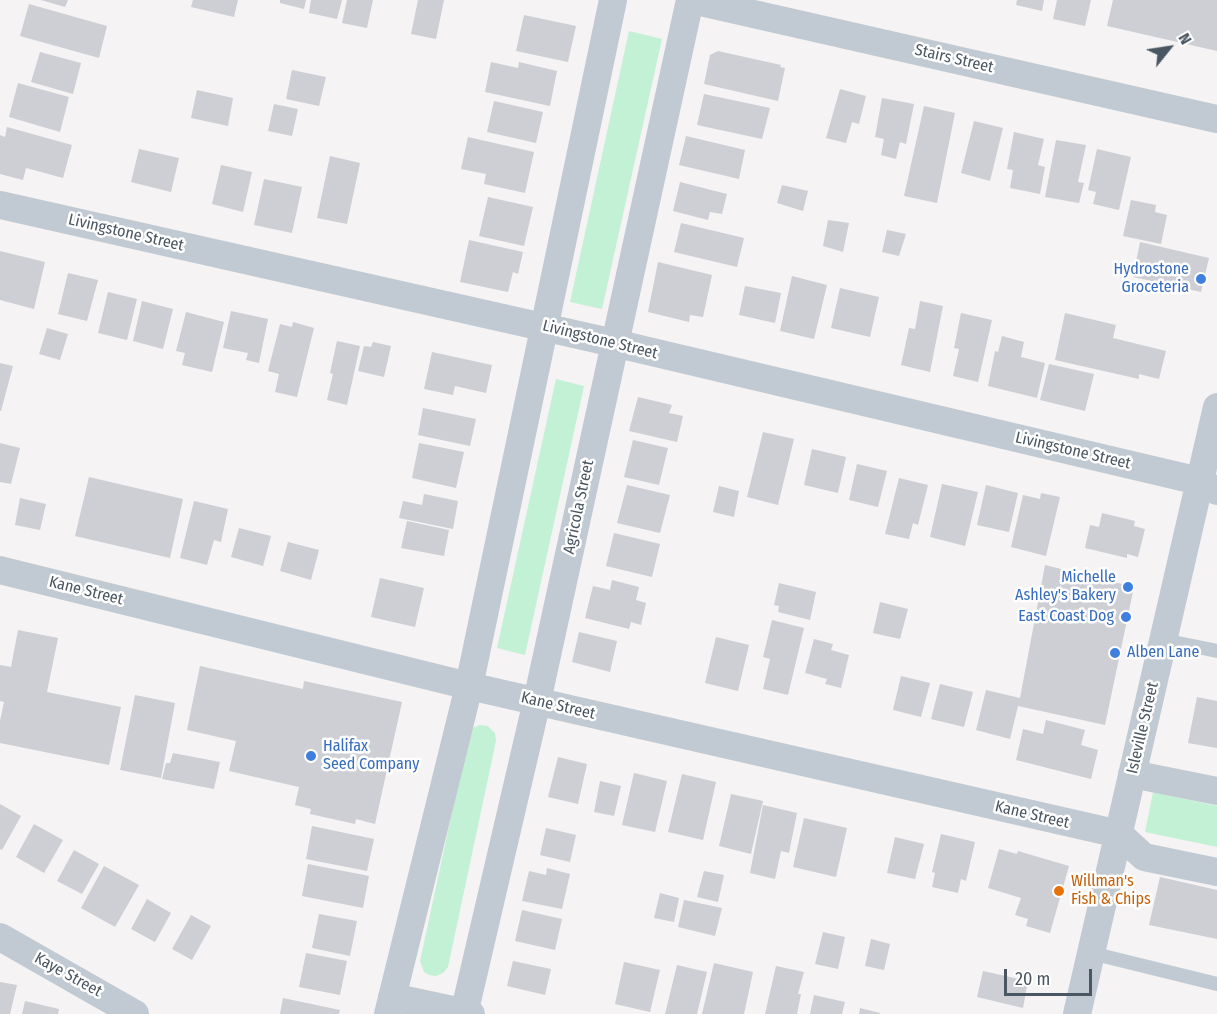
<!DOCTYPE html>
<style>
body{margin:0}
#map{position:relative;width:1217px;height:1014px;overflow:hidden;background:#f5f3f3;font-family:"Fira Sans Condensed",sans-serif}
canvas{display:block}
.north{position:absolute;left:1139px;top:18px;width:60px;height:60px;-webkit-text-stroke:4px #fff;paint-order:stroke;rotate:60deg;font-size:16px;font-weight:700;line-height:24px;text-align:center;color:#4a5661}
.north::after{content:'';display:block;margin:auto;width:21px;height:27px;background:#4a5661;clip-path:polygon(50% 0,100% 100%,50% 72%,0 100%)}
.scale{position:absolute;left:1004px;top:969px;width:88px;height:27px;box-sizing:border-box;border:3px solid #4a5661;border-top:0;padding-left:8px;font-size:18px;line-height:21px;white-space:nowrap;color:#4a5661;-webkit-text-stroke:4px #fff;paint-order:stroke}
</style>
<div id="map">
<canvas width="1217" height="1014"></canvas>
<div class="north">N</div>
<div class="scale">20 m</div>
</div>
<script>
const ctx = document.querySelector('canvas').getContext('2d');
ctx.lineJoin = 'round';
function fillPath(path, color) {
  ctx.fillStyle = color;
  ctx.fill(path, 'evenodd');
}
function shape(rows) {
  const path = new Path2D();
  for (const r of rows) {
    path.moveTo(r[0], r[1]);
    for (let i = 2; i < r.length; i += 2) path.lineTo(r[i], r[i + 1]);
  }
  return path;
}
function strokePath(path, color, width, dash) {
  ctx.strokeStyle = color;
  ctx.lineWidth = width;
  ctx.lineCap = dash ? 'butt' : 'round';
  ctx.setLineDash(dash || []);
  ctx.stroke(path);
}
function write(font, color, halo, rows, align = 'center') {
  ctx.font = font + ' "Fira Sans Condensed",sans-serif';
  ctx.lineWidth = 5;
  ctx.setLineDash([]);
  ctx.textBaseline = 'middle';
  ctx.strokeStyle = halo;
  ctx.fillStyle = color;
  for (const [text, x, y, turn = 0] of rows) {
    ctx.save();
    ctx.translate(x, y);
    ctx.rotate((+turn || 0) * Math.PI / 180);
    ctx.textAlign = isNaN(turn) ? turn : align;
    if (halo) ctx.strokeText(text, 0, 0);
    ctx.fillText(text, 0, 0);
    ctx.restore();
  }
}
const green = shape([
 [629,31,662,39,602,309,570,302],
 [556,379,584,386,525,655,497,648],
 [480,725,488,726,495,733,496,741,448,967,443,973,436,976,429,975,424,972,420,961,469,734,472,728],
 [1153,792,1217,806,1217,847,1145,832]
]);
const building = shape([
 [41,0,68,0,65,7],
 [193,0,238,0,234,17,191,7],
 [280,0,306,0,304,9,280,3],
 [311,0,342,0,337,19,309,13],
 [347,0,373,0,367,28,342,23],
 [418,0,444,0,436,39,411,34],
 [1017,0,1044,0,1042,11,1016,5],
 [1057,0,1091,0,1085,26,1053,19],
 [1113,0,1217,0,1217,51,1107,26],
 [29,4,107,26,99,58,20,36],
 [524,15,576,26,568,62,516,51],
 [718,51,781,65,780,67,785,68,778,101,704,84,710,55],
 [40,52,81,63,73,94,31,82],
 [491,62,518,68,519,62,557,71,550,106,485,92],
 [292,70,326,77,319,106,286,99],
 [18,83,69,97,60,132,9,117],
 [840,89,866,96,859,124,852,122,846,143,826,138],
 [197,90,233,98,228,126,191,118],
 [704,94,770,108,762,139,697,125],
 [882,98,914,104,906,144,900,142,896,159,881,155,884,139,875,137],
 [494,101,543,112,536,143,487,132],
 [274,104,298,109,292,136,268,131],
 [924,106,955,113,937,203,904,196],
 [974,121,1003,128,990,181,961,173],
 [7,127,72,145,63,178,26,168,23,180,0,174,0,135,5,137],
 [1014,132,1044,139,1038,165,1045,167,1040,194,1010,188,1013,170,1007,169],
 [686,136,745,150,739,179,679,165],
 [468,137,534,152,525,193,484,184,486,174,461,169],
 [1056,140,1086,145,1078,182,1084,183,1079,203,1045,197],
 [139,149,179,158,171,192,131,182],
 [1097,149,1131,157,1119,210,1093,204,1096,192,1088,190],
 [330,156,360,163,347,224,317,218],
 [221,165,252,172,243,212,212,204],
 [264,179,302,187,292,233,254,225],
 [680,182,727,194,722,214,710,212,708,220,673,211],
 [782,185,808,191,803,211,777,203],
 [488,197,533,207,524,246,479,236],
 [1131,200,1156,205,1155,212,1167,215,1161,244,1123,236],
 [828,220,849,223,843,252,823,246],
 [681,223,744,238,737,267,674,252],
 [887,230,906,234,899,256,882,252],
 [469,240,523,252,518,274,513,272,508,292,460,282],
 [1140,242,1209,258,1201,292,1133,277],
 [0,251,45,262,34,309,0,300],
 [658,262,712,275,703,317,690,315,689,322,648,312],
 [68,273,98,280,87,321,58,314],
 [792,276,827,285,814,339,780,331],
 [745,286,781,293,775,323,739,315],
 [840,288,879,297,870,337,831,328],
 [108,292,137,299,127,340,98,333],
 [142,301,173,309,163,349,133,341],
 [920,301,943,306,930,372,901,365,909,328,915,329],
 [231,311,268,319,259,363,246,360,248,353,223,348],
 [186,312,224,322,212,372,182,365,185,353,176,351],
 [961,313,992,320,978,382,953,376,959,349,954,348],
 [1065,313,1116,325,1113,338,1166,351,1159,379,1139,374,1139,379,1055,360],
 [293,322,314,328,297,397,275,392,279,374,268,371,280,324,292,327],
 [47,328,68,334,60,360,39,354],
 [1002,336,1024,342,1021,357,1045,363,1037,398,988,386,995,351,998,352],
 [337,341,360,346,347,405,327,400,333,374,330,373],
 [373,342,391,346,384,377,358,371,364,346,371,347],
 [432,352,492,365,486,393,455,386,453,395,424,389],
 [0,363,13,366,1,411,0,411],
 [1049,364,1094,374,1085,411,1040,400],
 [638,397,672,405,669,413,683,416,677,442,629,431],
 [423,408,476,419,470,446,418,435],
 [763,432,794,439,778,505,747,497],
 [633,440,668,448,659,485,624,477],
 [0,443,20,448,11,484,0,482],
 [419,443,464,452,456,488,412,478],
 [812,449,846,457,838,493,804,485],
 [857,464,887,471,878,507,849,500],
 [89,477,183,499,170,558,75,536],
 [899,478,928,485,918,525,913,523,909,539,885,534],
 [942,484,978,492,965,546,930,537],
 [627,485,670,495,660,533,617,523],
 [986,485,1018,493,1009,532,977,525],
 [719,486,739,491,734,517,713,512],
 [1041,493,1060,497,1046,556,1011,547,1023,495,1040,499],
 [424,494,458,501,453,529,399,518,403,501,422,505],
 [20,498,46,504,40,530,15,525],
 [194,501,228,509,221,542,214,540,207,565,180,558],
 [1102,513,1135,521,1134,526,1145,529,1138,557,1127,554,1127,558,1085,548,1090,525,1099,527],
 [407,521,449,530,444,556,401,548],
 [239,528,271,536,263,566,231,557],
 [614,533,660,544,652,577,606,566],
 [288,542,319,550,311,580,280,571],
 [1045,565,1134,587,1105,725,1018,706,1010,739,976,730,986,690,1020,698],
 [380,578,424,588,415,627,371,617],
 [612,580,639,587,636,600,646,603,641,625,631,622,629,629,585,618,593,586,610,590],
 [779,583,816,592,810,620,778,612,779,606,774,605],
 [880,602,908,609,900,639,873,633],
 [772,620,804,628,788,695,763,689,770,659,763,657],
 [18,630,58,638,47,692,121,707,109,765,0,743,0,721,4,702,0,701,0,665,11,667],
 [579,632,617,641,610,672,572,662],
 [716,637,749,645,738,691,705,683],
 [814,639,833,644,831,650,849,655,841,688,825,684,827,679,805,673],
 [200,666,303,689,304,681,402,702,375,824,356,819,355,824,310,814,311,809,295,805,299,787,229,771,236,741,187,730],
 [901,676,930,683,921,717,893,710],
 [940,684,973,692,964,727,931,719],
 [135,695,175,703,161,778,120,770],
 [1197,697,1217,701,1217,748,1188,743],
 [1046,720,1085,730,1081,745,1098,750,1091,779,1016,760,1023,729,1043,734],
 [173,753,220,762,214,789,162,779,166,763,170,763],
 [558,757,587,764,578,804,548,797],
 [634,773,667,781,655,832,622,825],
 [682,774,716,782,703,840,668,832],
 [600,781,621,786,614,816,594,812],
 [731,794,763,801,751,854,719,846],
 [0,804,21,816,2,850,0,849],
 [763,805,797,813,789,853,781,851,775,879,750,873],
 [804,818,847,828,836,877,793,867],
 [34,824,63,840,44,873,16,857],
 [312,826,374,839,367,871,306,859],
 [546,828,576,835,570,862,540,855],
 [941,834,975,842,966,881,961,879,958,893,932,887,935,873,932,872],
 [895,837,924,844,915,879,887,873],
 [999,849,1017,854,1018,851,1069,866,1050,933,1026,926,1028,919,1015,915,1021,898,988,888],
 [74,850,99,864,82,894,57,881],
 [308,864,369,876,363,908,302,896],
 [104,866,139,885,115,927,81,908],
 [547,868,570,874,562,909,522,901,529,871,546,875],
 [704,871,724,875,718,902,697,897],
 [1160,877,1217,890,1217,939,1149,925],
 [660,893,679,898,674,922,654,918],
 [147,899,171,913,155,942,131,929],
 [684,900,722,908,715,936,678,927],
 [522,910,562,919,555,950,515,941],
 [319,914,357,921,350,956,312,948],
 [191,915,211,926,192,960,172,949],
 [823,932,845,937,838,969,815,964],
 [871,939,890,944,884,970,865,966],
 [306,953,347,961,340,995,299,987],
 [513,961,551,969,545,995,507,986],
 [624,962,660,970,650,1012,615,1004],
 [714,963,753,972,744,1014,702,1014],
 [677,965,707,972,697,1014,665,1014],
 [776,966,804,972,798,994,801,994,797,1014,765,1014],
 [983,971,1028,981,1023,1008,977,997],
 [0,982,17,985,10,1014,0,1014],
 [814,995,845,1002,842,1014,810,1014],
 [283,998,340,1010,339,1014,280,1014],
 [25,1001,59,1009,58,1014,22,1014],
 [860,1008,880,1013,880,1014,859,1014]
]);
const service = shape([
 [1163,640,1217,651],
 [1091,953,1217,984]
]);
const minor = shape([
 [692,0,1217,119],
 [0,205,614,343,1199,481,1217,491],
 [0,570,469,686,1119,834,1144,857,1217,872],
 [1132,774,1217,791],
 [0,937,135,1014],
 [392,997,471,1014],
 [388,1014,469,686,613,0],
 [464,1014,537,701,690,0],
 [1077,1014,1217,407]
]);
const markers = [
 [1201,279,6,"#3f7fe0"],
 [1128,587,6,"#3f7fe0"],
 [1126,617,6,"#3f7fe0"],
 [1115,653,6,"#3f7fe0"],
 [311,756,6,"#3f7fe0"],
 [1059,891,6,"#e8710a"]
];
const streetNames = [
 ["Stairs Street",954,59,13],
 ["Livingstone Street",126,233,13],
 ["Livingstone Street",600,340,14],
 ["Livingstone Street",1073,451,13],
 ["Agricola Street",579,507,-78],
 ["Kane Street",86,591,14],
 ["Kane Street",558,706,13],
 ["Isleville Street",1143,728,-77],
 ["Kane Street",1032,815,13],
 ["Kaye Street",68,975,29]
];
const shopNames = [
 ["Hydrostone",1189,270],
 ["Groceteria",1189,288],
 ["Michelle",1116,578],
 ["Ashley's Bakery",1116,596],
 ["East Coast Dog",1114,617],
 ["Alben Lane",1127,653,"left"],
 ["Halifax",323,747,"left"],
 ["Seed Company",323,765,"left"]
];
const foodNames = [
 ["Willman's",1071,882],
 ["Fish & Chips",1071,900]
];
fillPath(green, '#c3f1d5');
fillPath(building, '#cdcfd5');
strokePath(service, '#c1cad2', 14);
strokePath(minor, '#c1cad2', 28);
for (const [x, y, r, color] of markers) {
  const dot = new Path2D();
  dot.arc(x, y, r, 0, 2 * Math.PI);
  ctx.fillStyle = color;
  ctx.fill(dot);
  strokePath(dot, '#fff', 2);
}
write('16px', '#4a5661', '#fff', streetNames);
write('16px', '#366cbe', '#fff', shopNames, 'right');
write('16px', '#c56008', '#fff', foodNames, 'left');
</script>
